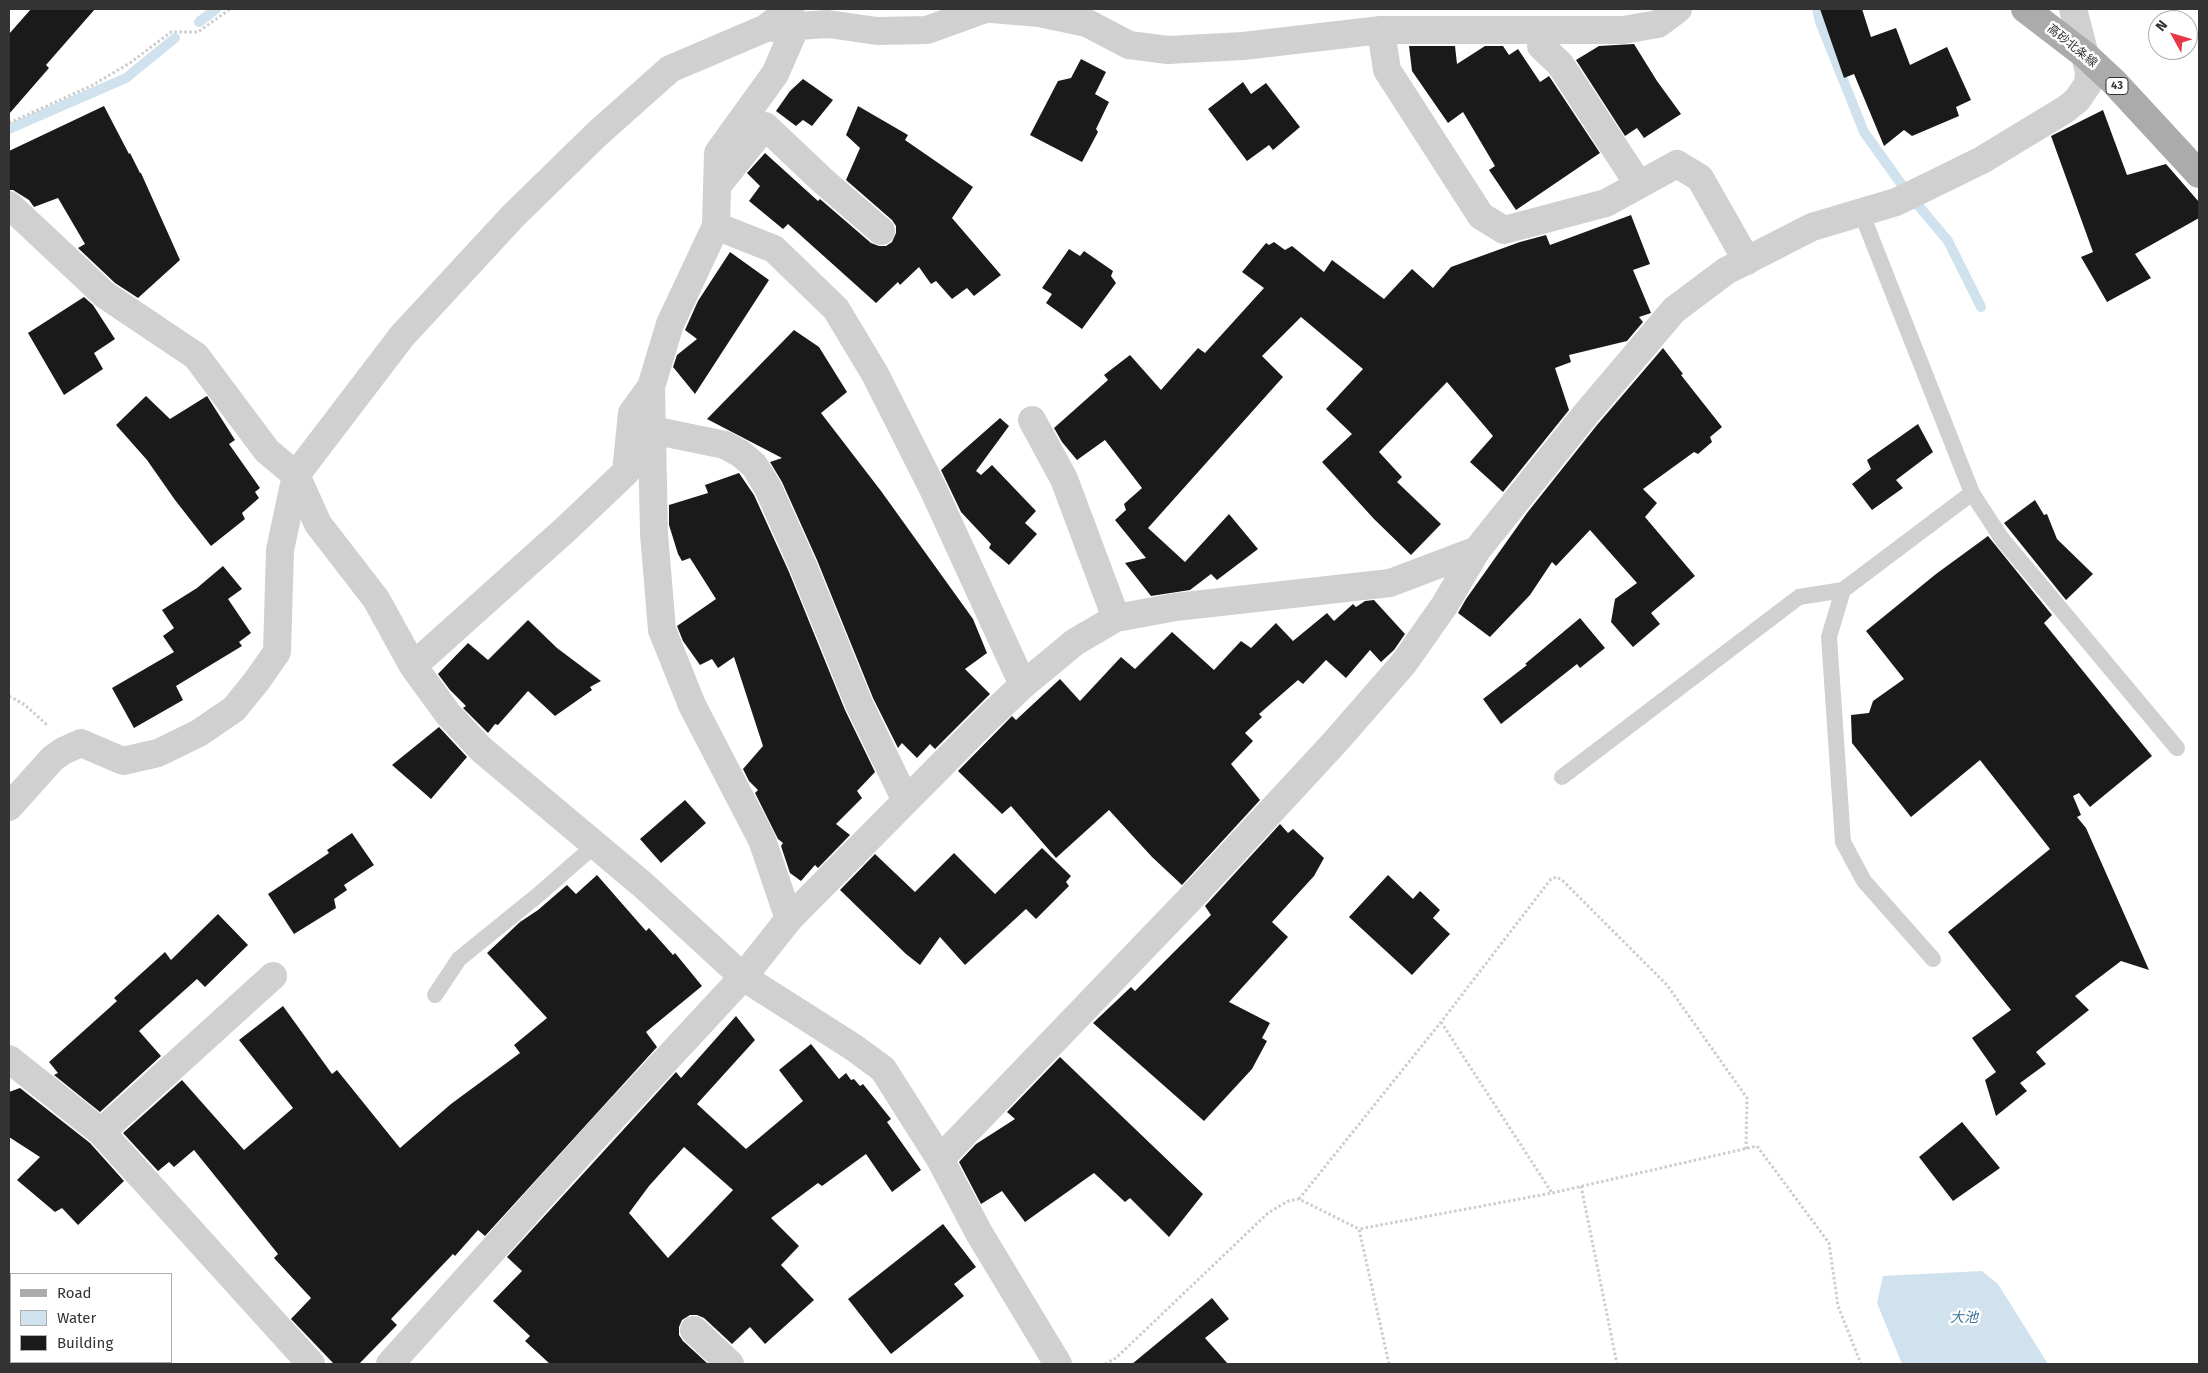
<!DOCTYPE html>
<meta charset="utf-8">
<style>
body{margin:0}
#map{position:relative;width:2208px;height:1373px;overflow:hidden;background:#fff;font-family:"Fira Sans",sans-serif}
canvas{display:block}
.frame{position:absolute;inset:0;border:10px solid #333;pointer-events:none}
.legend{position:absolute;left:10px;top:1273px;width:162px;height:90px;box-sizing:border-box;background:#fff;border:1px solid #adadad;margin:0;padding:6px 9px;list-style:none;font-size:15px;color:#333}
.legend li{display:flex;align-items:center;gap:10px;height:25px}
.legend b{width:25px;border:1px solid #adadad}
.north{position:absolute;left:2148px;top:10px;width:50px;height:50px;box-sizing:border-box;background:#fff;border:1px solid #adadad;border-radius:50%;rotate:309deg;font-size:14px;font-weight:700;line-height:20px;text-align:center;color:#333}
.north::after{content:'';display:block;margin:auto;width:18px;height:22px;background:#e63946;clip-path:polygon(50% 0,100% 100%,50% 72%,0 100%)}
</style>
<div id="map">
<canvas width="2208" height="1373"></canvas>
<div class="frame"></div>
<ul class="legend">
<li><b style="height:6px;background:#ababab"></b>Road</li>
<li><b style="height:14px;background:#cfe2ee"></b>Water</li>
<li><b style="height:14px;background:#1a1a1a"></b>Building</li>
</ul>
<div class="north">N</div>
</div>
<script>
const ctx = document.querySelector('canvas').getContext('2d');
ctx.lineJoin = 'round';
function fillPath(path, color) {
  ctx.fillStyle = color;
  ctx.fill(path, 'evenodd');
}
function shape(rows) {
  const path = new Path2D();
  for (const r of rows) {
    path.moveTo(r[0], r[1]);
    for (let i = 2; i < r.length; i += 2) path.lineTo(r[i], r[i + 1]);
  }
  return path;
}
function strokePath(path, color, width, dash) {
  ctx.strokeStyle = color;
  ctx.lineWidth = width;
  ctx.lineCap = dash ? 'butt' : 'round';
  ctx.setLineDash(dash || []);
  ctx.stroke(path);
}
function write(font, color, halo, rows, align = 'center') {
  ctx.font = font + ' "Fira Sans","Noto Sans JP",sans-serif';
  ctx.lineWidth = 5;
  ctx.setLineDash([]);
  ctx.textBaseline = 'middle';
  ctx.strokeStyle = halo;
  ctx.fillStyle = color;
  for (const [text, x, y, turn = 0] of rows) {
    ctx.save();
    ctx.translate(x, y);
    ctx.rotate((+turn || 0) * Math.PI / 180);
    ctx.textAlign = isNaN(turn) ? turn : align;
    if (halo) ctx.strokeText(text, 0, 0);
    ctx.fillText(text, 0, 0);
    ctx.restore();
  }
}
const water = shape([
 [1982,1271,1998,1284,2048,1364,1902,1364,1877,1303,1883,1276]
]);
const stream = shape([
 [1817,9,1820,22,1864,132,1907,192,1948,241,1981,307],
 [199,22,216,9],
 [9,129,126,78,175,38]
]);
const building = shape([
 [31,9,95,9,46,65,49,68,9,114,9,34],
 [1820,9,1862,9,1871,37,1896,28,1910,65,1947,47,1971,100,1956,107,1959,116,1912,136,1904,130,1884,146,1854,74,1844,78],
 [1634,44,1657,81,1681,114,1644,138,1637,128,1625,136,1576,60,1599,46],
 [1409,46,1455,46,1457,64,1485,46,1503,46,1509,55,1518,49,1540,82,1549,76,1600,153,1516,210,1489,170,1495,166,1463,112,1448,123,1412,71],
 [1081,59,1106,72,1095,94,1109,102,1096,129,1098,132,1082,162,1030,135,1058,81,1071,78],
 [803,79,833,100,812,126,803,120,796,126,776,111,790,91],
 [1243,82,1251,94,1266,83,1300,127,1273,150,1269,145,1247,161,1208,109],
 [104,106,129,154,130,153,140,173,141,173,180,260,138,298,115,283,78,248,85,244,58,198,34,207,29,200,13,190,9,190,9,151],
 [858,106,908,135,905,140,973,187,952,218,1001,275,974,296,967,288,952,299,936,281,931,284,919,267,900,285,898,282,876,303,788,224,783,229,749,201,760,186,747,173,765,153,818,201,820,199,871,243,879,246,886,246,892,242,896,233,896,226,892,220,846,180,860,148,846,135],
 [2103,110,2127,175,2166,164,2199,202,2199,218,2135,254,2151,278,2107,302,2081,257,2093,252,2051,136],
 [1631,215,1650,264,1633,270,1651,313,1639,317,1643,322,1627,341,1569,355,1571,362,1555,368,1569,410,1503,492,1470,462,1493,436,1447,382,1379,452,1402,477,1397,482,1441,524,1411,555,1374,519,1322,462,1352,434,1326,409,1363,369,1301,317,1262,356,1283,377,1148,528,1185,562,1229,514,1258,549,1217,580,1211,574,1190,590,1151,596,1125,563,1146,558,1115,520,1126,510,1124,504,1142,488,1105,440,1077,460,1062,442,1054,428,1108,380,1104,375,1130,355,1161,390,1198,348,1205,353,1264,288,1242,272,1266,243,1269,245,1274,242,1285,250,1292,246,1324,272,1332,260,1384,299,1412,269,1433,288,1451,267,1520,242,1546,235,1550,245],
 [1069,249,1080,256,1084,251,1113,271,1111,276,1116,283,1082,329,1046,303,1052,294,1042,288],
 [730,252,769,280,695,394,673,367,677,355,697,339,685,330,698,301],
 [84,297,93,305,115,339,94,353,103,369,64,395,28,333],
 [794,330,819,347,847,392,821,413,881,491,973,619,987,653,965,669,990,694,935,749,930,744,917,758,902,743,898,748,873,698,817,560,782,482,770,462,782,458,707,419],
 [1663,348,1683,374,1681,375,1722,427,1710,437,1712,442,1698,454,1694,452,1643,489,1657,503,1645,517,1695,576,1651,613,1660,624,1633,647,1611,622,1615,599,1637,583,1590,530,1556,566,1552,562,1530,595,1490,637,1458,613,1466,599,1527,513,1597,425],
 [146,396,170,419,207,396,235,440,229,444,260,488,255,492,259,498,242,513,245,519,211,546,175,500,147,460,116,425],
 [1000,418,1009,426,976,471,981,475,992,465,1036,511,1025,523,1037,534,1009,565,989,548,991,544,961,512,941,470],
 [1918,424,1933,452,1896,480,1903,488,1872,510,1852,484,1871,469,1867,460],
 [739,473,754,495,789,572,845,710,875,772,857,791,862,798,836,824,850,835,818,868,815,865,801,881,790,873,781,846,783,843,778,839,755,793,758,790,749,781,743,769,763,746,734,657,718,668,712,659,700,665,683,641,677,626,716,599,690,558,682,561,678,554,669,525,669,505,708,493,705,485],
 [2035,500,2044,515,2047,514,2057,539,2093,574,2066,600,2004,523],
 [1988,536,2052,615,2044,623,2152,756,2090,807,2079,793,2073,796,2081,815,2077,817,2086,828,2149,970,2121,961,2075,996,2089,1010,2036,1052,2046,1064,2020,1083,2027,1091,1996,1116,1985,1080,1996,1072,1972,1038,2011,1010,1948,932,2050,849,1980,760,1911,817,1852,743,1851,715,1869,713,1873,701,1904,679,1866,631,1936,574],
 [223,566,242,589,228,599,251,633,239,642,242,646,176,686,183,700,134,728,112,688,174,652,163,636,174,628,162,610,197,588],
 [1374,600,1405,634,1394,650,1381,662,1370,650,1346,678,1326,660,1303,684,1298,680,1259,714,1262,717,1245,733,1253,741,1231,764,1260,800,1182,885,1152,857,1109,810,1056,858,1011,806,1002,814,958,771,1012,716,1016,720,1060,679,1080,701,1121,657,1135,669,1172,632,1214,670,1241,641,1251,648,1276,623,1293,641,1327,613,1334,621,1353,604,1356,607,1365,601],
 [1580,618,1605,648,1580,668,1577,664,1501,724,1483,699,1527,665,1525,664],
 [528,620,557,648,601,681,590,687,592,690,555,716,528,691,498,725,495,724,488,733,463,708,466,706,450,690,438,674,468,643,488,660],
 [439,727,467,757,431,799,392,765],
 [685,800,706,823,661,863,640,839],
 [1280,824,1288,833,1293,829,1324,858,1314,876,1272,922,1288,937,1229,1002,1270,1023,1262,1038,1267,1041,1252,1069,1204,1121,1093,1023,1131,987,1135,991,1211,915,1205,906],
 [352,833,374,865,344,885,347,890,334,899,336,908,294,934,268,894,329,853,327,850],
 [1042,848,1071,876,1066,882,1069,886,1036,919,1026,909,965,965,940,937,920,965,906,954,840,890,875,854,915,892,954,853,995,894],
 [597,875,646,931,649,928,673,955,675,953,702,986,646,1032,657,1047,485,1236,478,1230,455,1256,453,1254,391,1319,397,1325,359,1364,334,1364,291,1319,311,1298,274,1258,278,1254,194,1150,174,1167,169,1162,158,1171,123,1133,182,1080,244,1150,293,1108,239,1040,283,1006,332,1074,337,1070,400,1148,451,1104,520,1053,514,1045,547,1018,487,953,520,922,538,910,567,885,576,894],
 [1388,875,1413,899,1420,891,1440,910,1433,918,1450,934,1412,975,1349,917],
 [218,914,248,945,205,987,197,979,139,1031,161,1056,100,1112,54,1075,58,1073,49,1062,117,1001,114,998,165,952,171,960],
 [736,1016,755,1040,697,1104,746,1149,803,1101,779,1070,811,1044,839,1079,846,1073,851,1080,854,1079,860,1086,863,1084,891,1119,887,1122,921,1170,892,1192,866,1154,822,1186,818,1183,771,1218,799,1246,781,1265,814,1300,765,1344,750,1327,732,1344,704,1318,697,1315,690,1315,682,1320,679,1327,679,1335,683,1341,708,1364,550,1364,525,1341,530,1336,493,1301,522,1271,507,1257,676,1072,681,1078],
 [684,1147,733,1190,668,1258,629,1213,649,1186],
 [1060,1057,1203,1194,1169,1237,1130,1198,1125,1202,1094,1173,1025,1222,1002,1191,981,1204,959,1162,976,1144,1015,1119,1007,1112],
 [20,1088,90,1143,124,1181,78,1225,62,1208,55,1212,17,1180,40,1157,9,1137,9,1092],
 [1962,1122,2000,1168,1953,1201,1919,1157],
 [943,1224,976,1267,954,1284,964,1296,891,1354,848,1299],
 [1212,1298,1229,1319,1205,1338,1228,1364,1132,1364]
]);
const path = shape([
 [9,123,91,86,130,63,171,32,198,32,230,9],
 [9,696,25,705,47,725],
 [1441,1022,1552,1193],
 [1581,1186,1617,1364],
 [1299,1199,1441,1022,1551,879,1557,877,1563,881,1667,985,1747,1098,1746,1149],
 [1105,1364,1116,1358,1268,1213,1288,1201,1299,1199,1359,1229],
 [1389,1364,1359,1229,1552,1193,1757,1146,1829,1243,1838,1306,1861,1364]
]);
const lane = shape([
 [1972,493,2002,539,2177,748],
 [1843,590,1829,637,1843,842,1864,881,1933,959],
 [1562,777,1799,597,1843,590,1972,493,1861,212],
 [435,995,459,959,538,895,594,846]
]);
const street = shape([
 [992,9,1039,13,1087,23,1129,45,1168,50,1243,46,1381,30,1623,30,1658,24,1678,9],
 [766,28,828,24,877,31,927,30,985,9],
 [1381,30,1387,70,1481,216,1504,230,1606,203,1677,164,1700,178,1747,261],
 [1541,46,1560,64,1639,185],
 [717,186,765,126,822,180,881,231],
 [9,205,105,295,196,356,267,451,296,475,318,524,376,599,413,666,448,714,482,750,643,885,743,977,853,1047,883,1069,940,1159,979,1233,1058,1364],
 [716,226,718,153,775,74,796,26],
 [1032,420,1064,479,1116,618],
 [652,430,725,445,741,454,754,465,768,488,803,566,859,704,906,801],
 [413,666,567,528,626,472,632,413,651,387],
 [9,807,52,759,63,751,81,743,123,761,158,753,199,733,234,709,256,682,277,652,280,550,296,475,402,336,513,216,597,134,670,69,766,28,790,9],
 [789,919,762,840,692,705,662,630,654,534,651,387,670,324,716,226,774,249,836,309,875,374,933,489,1023,685],
 [9,1059,101,1132,311,1364],
 [101,1132,273,976],
 [940,1159,1187,902,1336,741,1404,663,1444,606,1477,550,1585,415,1674,310,1726,271,1812,227,1896,202,1923,189,1982,160,2066,109,2077,100,2088,84,2089,73,2085,55,2073,9],
 [694,1330,730,1364],
 [390,1364,601,1130,743,977,789,919,988,718,1023,685,1075,642,1116,618,1176,607,1390,583,1477,550]
]);
const primary = shape([
 [2025,9,2085,55,2114,82,2199,174]
]);
const shields = [
 [2117,86,22]
];
const shieldNames = [
 ["43",2117,86]
];
const streetNames = [
 ["高砂北条線",2072,46,39]
];
const waterNames = [
 ["大池",1964,1318]
];
fillPath(water, '#cfe2ee');
strokePath(stream, '#cfe2ee', 10);
fillPath(building, '#1a1a1a');
strokePath(path, '#cdcdcd', 3, [2.5, 2.5]);
strokePath(lane, '#d0d0d0', 16);
strokePath(street, '#d0d0d0', 28);
strokePath(primary, '#ababab', 28);
for (const [x, y, w] of shields) {
  const box = new Path2D();
  box.roundRect(x - w / 2, y - 8.5, w, 17, 4);
  ctx.fillStyle = '#fff';
  ctx.fill(box);
  strokePath(box, '#333', 1);
}
write('bold 11px', '#333', null, shieldNames);
write('12px', '#333', '#fff', streetNames);
write('italic 14px', '#3f7597', '#fff', waterNames);
</script>
